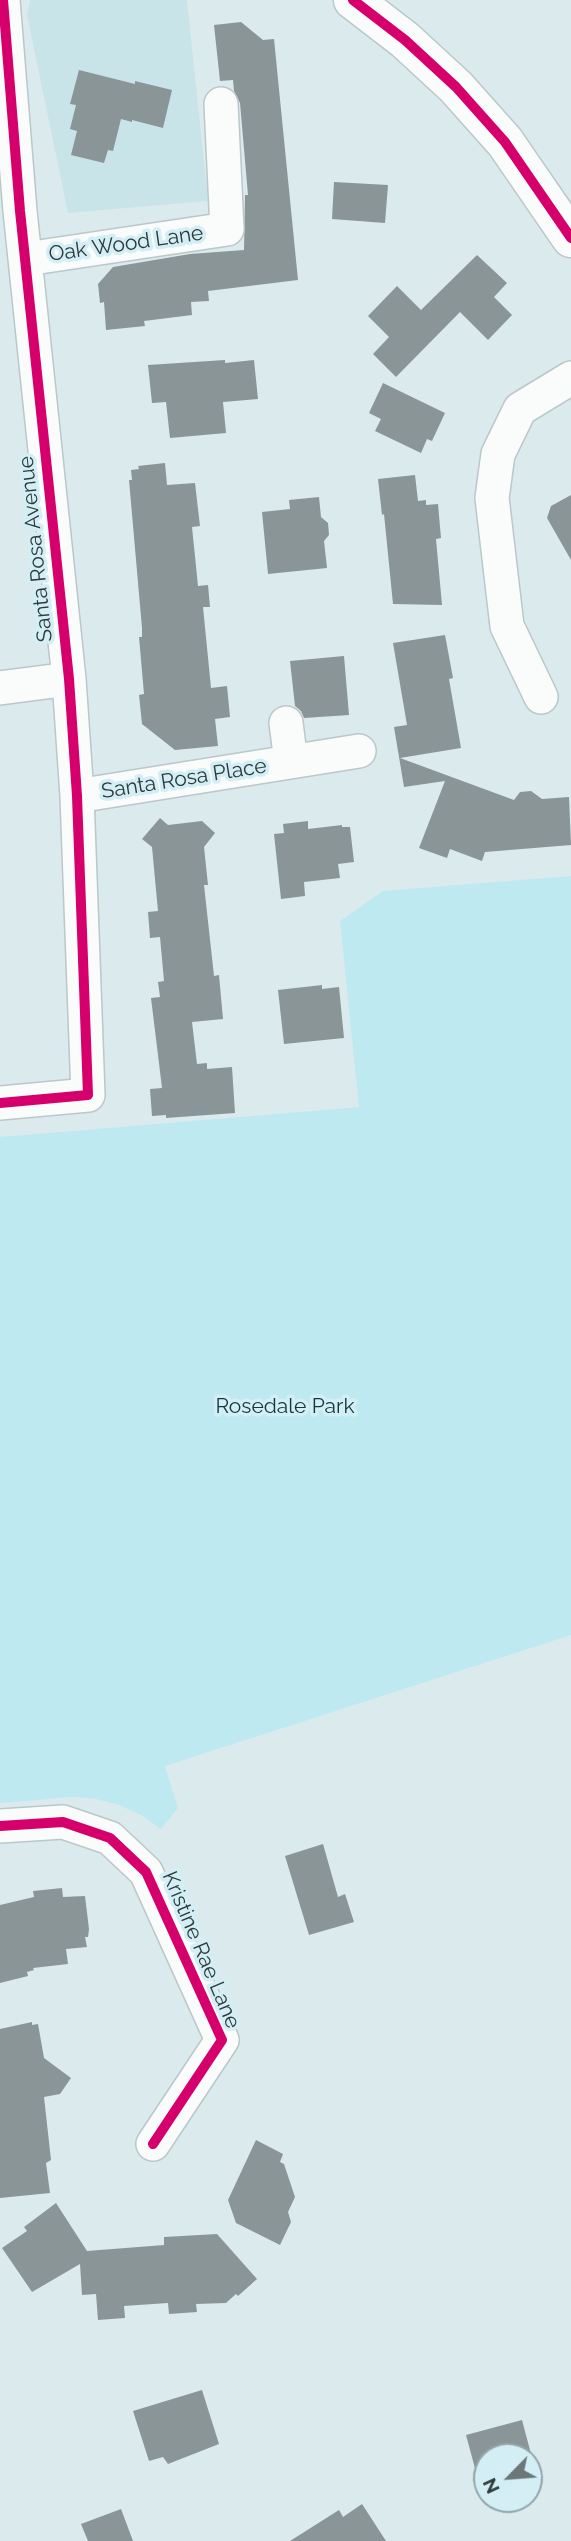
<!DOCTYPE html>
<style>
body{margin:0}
#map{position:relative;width:571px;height:2541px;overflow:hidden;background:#dbeaed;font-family:Raleway,sans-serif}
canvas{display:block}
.north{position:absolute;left:473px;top:2443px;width:70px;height:70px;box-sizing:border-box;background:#d3eff5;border:2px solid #91a6ab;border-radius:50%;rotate:245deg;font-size:19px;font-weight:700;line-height:28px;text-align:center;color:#2e393b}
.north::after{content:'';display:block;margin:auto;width:24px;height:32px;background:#6b7779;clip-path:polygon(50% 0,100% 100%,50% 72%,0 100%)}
</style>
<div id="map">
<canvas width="571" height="2541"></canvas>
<div class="north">N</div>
</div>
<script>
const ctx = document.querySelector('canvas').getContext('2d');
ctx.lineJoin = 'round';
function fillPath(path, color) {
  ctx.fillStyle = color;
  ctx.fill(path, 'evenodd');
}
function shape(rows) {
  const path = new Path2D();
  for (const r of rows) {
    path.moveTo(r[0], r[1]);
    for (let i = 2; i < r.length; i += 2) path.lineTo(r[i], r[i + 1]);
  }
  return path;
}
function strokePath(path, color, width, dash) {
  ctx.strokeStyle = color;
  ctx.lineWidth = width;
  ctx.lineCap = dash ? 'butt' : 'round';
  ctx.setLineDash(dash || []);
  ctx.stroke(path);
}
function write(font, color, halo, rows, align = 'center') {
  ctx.font = font + ' Raleway,sans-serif';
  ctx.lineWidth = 7;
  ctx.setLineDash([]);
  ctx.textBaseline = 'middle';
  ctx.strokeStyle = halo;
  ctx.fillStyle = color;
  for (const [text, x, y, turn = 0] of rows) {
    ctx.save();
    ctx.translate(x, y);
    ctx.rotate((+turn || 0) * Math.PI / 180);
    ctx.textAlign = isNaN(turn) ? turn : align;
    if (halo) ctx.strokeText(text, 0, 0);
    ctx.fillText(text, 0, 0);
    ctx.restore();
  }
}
const built = shape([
 [30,0,187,0,208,201,68,213,27,15]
]);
const green = shape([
 [571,876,571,1635,165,1766,178,1808,161,1829,141,1815,119,1805,96,1799,72,1797,0,1803,0,1137,359,1107,340,921,383,891]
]);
const building = shape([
 [241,22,263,40,274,39,298,280,208,291,209,301,191,302,192,315,144,321,145,326,106,330,104,302,100,303,98,284,113,267,190,254,244,250,245,195,248,195,240,103,234,91,233,80,220,81,214,25],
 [79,70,135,84,135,81,172,90,163,128,132,120,132,122,121,119,113,151,108,150,104,163,71,155,77,131,70,129,76,105,70,104],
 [334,182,388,185,385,223,332,219],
 [477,255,507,283,494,297,512,315,488,340,460,312,396,377,373,354,389,337,368,316,397,286,421,310],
 [225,360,225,363,254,360,258,399,223,402,226,433,170,438,166,402,152,403,148,365],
 [383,383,445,413,432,441,427,439,421,453,375,431,381,419,369,413],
 [165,463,167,485,195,483,200,526,192,527,198,586,208,585,210,607,203,607,211,688,227,686,230,717,215,719,218,746,175,750,142,724,139,695,144,694,139,637,142,637,142,628,129,480,132,480,131,470,139,469,138,466],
 [415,475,418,501,426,500,426,505,438,504,441,538,436,539,442,605,393,604,384,514,382,515,378,479],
 [571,495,571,560,547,518,551,506],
 [319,497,321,517,328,523,329,535,324,541,327,568,268,574,262,512,290,509,289,500],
 [445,635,453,678,449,679,461,748,400,758,514,800,520,792,531,791,542,799,569,797,571,845,485,852,482,861,450,849,447,858,419,848,445,781,404,787,394,727,407,725,393,643],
 [344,656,349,715,304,718,301,711,295,706,290,661],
 [160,818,168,825,202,821,215,833,204,847,208,885,204,885,214,976,219,975,223,1019,192,1022,197,1064,207,1063,207,1069,232,1067,235,1113,166,1118,166,1115,152,1116,150,1089,162,1088,151,998,160,997,158,982,164,981,160,937,150,938,148,912,158,911,152,847,142,839],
 [308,821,308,829,342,825,342,827,350,827,354,862,338,864,340,878,304,882,305,896,281,899,274,834,284,833,283,824],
 [322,985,322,989,339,987,344,1038,284,1044,278,990],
 [323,1844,338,1897,345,1894,354,1922,309,1935,285,1856],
 [62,1888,63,1897,85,1896,89,1929,88,1937,85,1937,87,1947,66,1949,68,1964,33,1968,34,1970,27,1972,28,1976,0,1983,0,1905,34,1897,33,1891],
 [32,2022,32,2025,38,2024,44,2058,71,2078,60,2094,44,2097,51,2160,46,2163,50,2193,0,2198,0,2029],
 [256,2140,283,2154,280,2162,284,2164,295,2197,288,2212,291,2222,280,2245,236,2223,228,2200],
 [56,2203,87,2251,164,2245,164,2237,217,2234,257,2279,238,2296,236,2294,226,2303,196,2304,197,2312,169,2314,168,2303,124,2306,125,2318,98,2320,96,2294,82,2295,80,2264,32,2292,2,2248,27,2231,24,2227],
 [202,2390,219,2444,168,2464,163,2457,149,2461,133,2411],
 [522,2420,535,2469,529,2470,529,2457,487,2457,487,2481,479,2483,466,2435],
 [362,2504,386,2541,290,2541,339,2510,343,2517],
 [121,2509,133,2541,88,2541,81,2524]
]);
const minor = shape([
 [26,259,227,229,221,104],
 [0,688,69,679],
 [541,697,507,626,492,498,498,454,520,409,571,378],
 [286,723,291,762],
 [77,796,359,751],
 [0,1103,88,1095,77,796,69,679,20,211,3,0],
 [0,1826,63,1822,110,1838,146,1872,222,2040,153,2144]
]);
const major = shape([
 [353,0,405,40,456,87,505,142,571,238]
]);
const cycleway = shape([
 [353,0,405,40,456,87,505,142,571,238],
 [0,1103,88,1095,77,796,69,679,20,211,3,0],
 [0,1826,63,1822,110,1838,146,1872,222,2040,153,2144]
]);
const streetNames = [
 ["Oak Wood Lane",126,244,-8],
 ["Santa Rosa Avenue",36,549,-96],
 ["Santa Rosa Place",184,779,-9],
 ["Kristine Rae Lane",201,1950,67]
];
const parkNames = [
 ["Rosedale Park",285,1407]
];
fillPath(built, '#c9e4e9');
fillPath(green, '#bfe9f1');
fillPath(building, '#8a9598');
strokePath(minor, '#bbc7c9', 36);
strokePath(major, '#bbc7c9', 41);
strokePath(minor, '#fafcfc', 33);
strokePath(major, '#fafcfc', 38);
strokePath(cycleway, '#d6006c', 10);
write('21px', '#2e393b', '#d3eff5', streetNames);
write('21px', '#12383e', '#d3eff5', parkNames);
</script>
